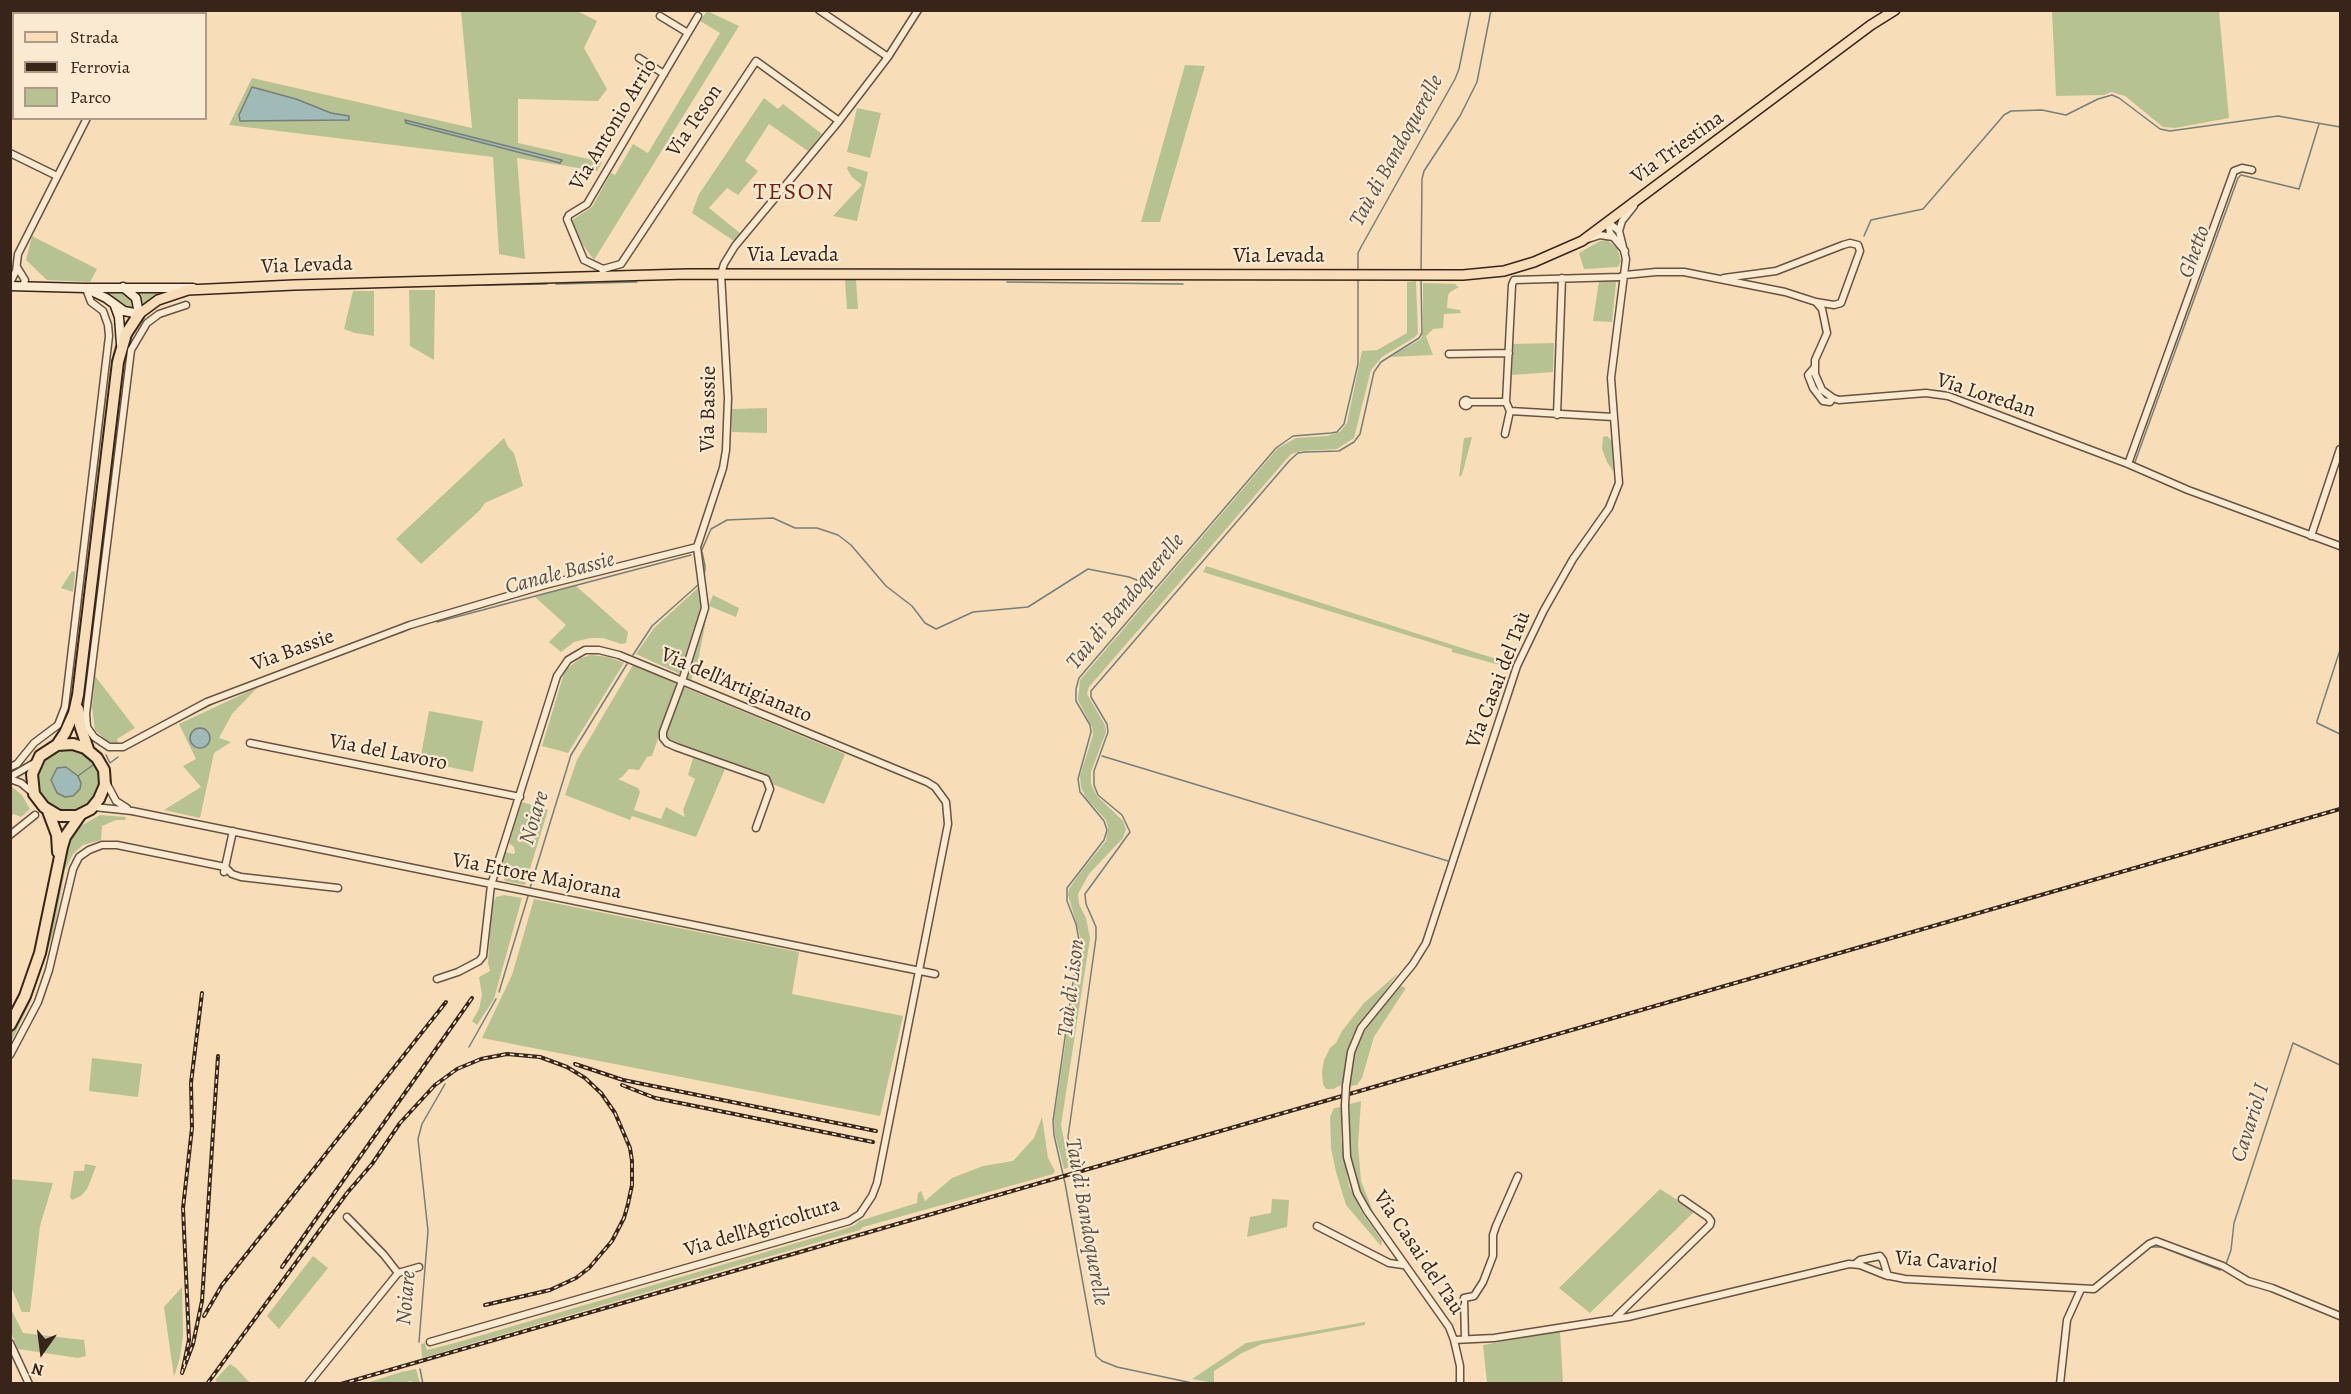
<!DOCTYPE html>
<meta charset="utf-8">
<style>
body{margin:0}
#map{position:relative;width:2351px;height:1394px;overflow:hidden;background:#f7deb8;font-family:Alegreya,serif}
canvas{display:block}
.frame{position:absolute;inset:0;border:12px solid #392419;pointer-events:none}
.legend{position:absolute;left:12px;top:12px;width:195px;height:108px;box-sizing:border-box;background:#faead1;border:2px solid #ad9b87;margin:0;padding:8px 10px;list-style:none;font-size:18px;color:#392419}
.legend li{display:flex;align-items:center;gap:12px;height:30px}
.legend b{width:30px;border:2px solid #ad9b87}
.north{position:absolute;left:12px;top:1322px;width:60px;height:60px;-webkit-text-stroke:4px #faead1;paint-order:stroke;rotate:194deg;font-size:16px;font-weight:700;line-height:24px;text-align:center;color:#392419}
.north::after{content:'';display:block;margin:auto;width:21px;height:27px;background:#392419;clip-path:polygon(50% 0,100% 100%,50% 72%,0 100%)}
</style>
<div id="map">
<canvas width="2351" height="1394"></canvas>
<div class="frame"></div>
<ul class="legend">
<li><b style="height:8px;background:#f7deb8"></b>Strada</li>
<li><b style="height:8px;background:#392419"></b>Ferrovia</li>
<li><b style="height:16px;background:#b7c293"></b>Parco</li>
</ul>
<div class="north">N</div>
</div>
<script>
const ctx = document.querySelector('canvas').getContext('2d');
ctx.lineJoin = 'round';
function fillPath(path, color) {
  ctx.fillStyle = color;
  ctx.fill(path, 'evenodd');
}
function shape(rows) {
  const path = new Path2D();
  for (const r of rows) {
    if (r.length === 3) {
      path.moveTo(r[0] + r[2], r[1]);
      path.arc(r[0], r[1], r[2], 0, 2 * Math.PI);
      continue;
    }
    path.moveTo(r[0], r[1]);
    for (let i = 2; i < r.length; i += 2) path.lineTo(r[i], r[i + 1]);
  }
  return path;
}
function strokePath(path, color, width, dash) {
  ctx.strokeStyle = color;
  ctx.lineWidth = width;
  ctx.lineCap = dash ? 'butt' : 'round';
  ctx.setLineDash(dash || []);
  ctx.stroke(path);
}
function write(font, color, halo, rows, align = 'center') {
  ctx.font = font + ' Alegreya,serif';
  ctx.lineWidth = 4.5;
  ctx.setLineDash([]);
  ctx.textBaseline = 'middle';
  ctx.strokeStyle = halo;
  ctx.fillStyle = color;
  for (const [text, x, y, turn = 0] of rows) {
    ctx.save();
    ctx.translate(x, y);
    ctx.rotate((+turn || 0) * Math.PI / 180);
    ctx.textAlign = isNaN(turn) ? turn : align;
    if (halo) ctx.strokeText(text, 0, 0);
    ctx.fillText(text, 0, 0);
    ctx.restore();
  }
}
const green = shape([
 [461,11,577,11,597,21,584,48,607,89,598,101,518,99,518,143,602,162,597,171,517,158,525,259,499,254,493,157,229,125,252,78,472,128],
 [707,11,739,26,594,260,583,245,572,220,592,207,611,173,615,175,633,144,648,153,720,33,700,21],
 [2052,11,2219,11,2229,118,2175,128,2163,127,2125,96,2111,92,2104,95,2056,96],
 [1185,65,1205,66,1160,222,1141,222],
 [764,98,778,109,783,104,822,134,808,151,769,124,745,161,758,171,738,195,727,188,709,208,740,233,734,241,692,213,699,194],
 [857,108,881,113,870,158,847,152],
 [848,166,868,172,857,221,833,216,862,185,852,177,847,169],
 [32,236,97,269,90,282,47,280,26,260],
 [1607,240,1617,248,1621,261,1618,267,1584,269,1579,253,1600,241],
 [845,280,856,280,858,309,847,309],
 [1416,281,1418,333,1415,337,1382,357,1371,370,1354,438,1337,449,1301,451,1291,454,1089,687,1087,694,1105,725,1106,732,1091,772,1091,784,1097,796,1123,821,1126,829,1123,838,1089,874,1078,894,1079,904,1086,918,1090,938,1061,1125,1064,1140,1074,1166,1064,1169,1055,1134,1054,1119,1081,939,1068,895,1069,889,1080,873,1106,841,1108,828,1106,820,1086,798,1081,787,1080,776,1093,735,1092,727,1078,700,1080,680,1278,448,1296,438,1327,436,1340,432,1347,423,1362,351,1377,350,1407,333,1407,282],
 [1599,281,1616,282,1612,322,1593,321],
 [1423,283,1457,284,1455,285,1459,287,1450,292,1448,295,1447,308,1460,310,1461,313,1444,314,1443,328,1433,329,1426,336,1433,355,1390,357,1421,339,1423,332],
 [120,289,129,293,136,307,131,310,119,305,111,295,103,291],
 [134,290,163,291,142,305],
 [409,290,435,290,434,360,410,346],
 [353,291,374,291,374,336,355,333,344,329],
 [1554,343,1553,372,1512,375,1513,344],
 [767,408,767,433,732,432,732,409],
 [1607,436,1612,441,1613,471,1607,462,1602,449,1603,437],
 [1472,437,1462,475,1459,477,1464,438],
 [504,438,508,447,514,453,523,486,485,503,480,510,421,564,396,539],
 [1206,566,1512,664,1511,668,1452,652,1452,649,1203,572],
 [72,571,75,572,73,592,61,588],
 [575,585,628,632,626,643,621,644,603,638,590,638,574,642,561,652,549,642,566,625,535,597],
 [699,587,702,610,680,674,636,654,654,628],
 [713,595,739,608,736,617,709,606,698,661,691,680,687,678,709,605],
 [591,655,608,657,624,663,568,753,542,746,565,670,581,658],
 [633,665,677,684,652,756,647,757,639,770,629,769,622,777,618,779,638,788,640,792,634,810,661,819,666,807,685,817,683,810,695,779,688,775,693,758,725,769,696,837,632,816,630,820,565,795,577,760],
 [95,676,135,728,117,739,119,745,108,742,95,730,92,707],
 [681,686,845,754,824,804,772,784,768,779,669,742,665,733],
 [258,687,232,714,219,738,231,742,214,753,200,818,164,810,201,787,183,766,196,759,179,724],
 [429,711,483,721,473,772,420,761],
 [72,749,84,754,93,761,98,772,99,785,95,797,86,806,74,811,62,812,50,807,39,794,36,775,44,760,54,752],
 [11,786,22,795,30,809,21,817,14,814,11,816],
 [522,802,548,810,525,885,505,881,500,871,505,852,514,854,515,852,514,847,509,843],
 [100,815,126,817,125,820,116,820,102,826,101,840,83,845,73,854,65,870,54,930,44,962,29,1005,11,1042,11,1031,23,1008,46,947,52,924,64,852,68,841,77,828],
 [504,895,522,898,494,999,477,1025,472,1021,479,1009,482,995,479,977,490,971,488,963,492,905,496,897],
 [534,899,799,952,792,994,903,1016,880,1116,482,1038,512,975],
 [1398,973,1353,1035,1346,1058,1343,1084,1333,1089,1326,1089,1323,1084,1322,1072,1324,1060,1330,1048,1336,1043,1342,1031,1364,1003],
 [1401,986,1406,988,1374,1037,1362,1078,1357,1085,1350,1086,1352,1064,1357,1045,1371,1020],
 [92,1058,142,1064,138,1097,89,1091],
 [1361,1101,1358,1145,1361,1181,1374,1214,1369,1209,1361,1192,1354,1172,1349,1148,1348,1128,1350,1104],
 [1341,1107,1341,1139,1349,1186,1361,1211,1382,1241,1381,1246,1346,1205,1336,1172,1331,1148,1330,1117,1334,1108],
 [1042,1117,1048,1158,1055,1171,1053,1174,863,1227,860,1230,422,1358,421,1344,425,1343,427,1350,455,1343,844,1229,855,1225,859,1221,917,1203,918,1193,921,1191,925,1201,952,1178,983,1166,1013,1161,1034,1138],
 [85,1164,96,1166,92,1177,87,1189,81,1196,72,1200,70,1197,74,1171,84,1171],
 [10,1179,53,1183,40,1226,30,1312,22,1312,11,1287],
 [1660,1189,1695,1211,1590,1313,1559,1288],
 [1272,1199,1289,1200,1287,1227,1247,1237,1250,1217,1271,1213],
 [313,1256,328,1268,279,1329,267,1316],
 [182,1287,183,1335,180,1358,174,1377,164,1307],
 [10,1307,23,1333,84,1340,86,1356,78,1358,18,1349,11,1332],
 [1365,1322,1365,1325,1262,1344,1242,1353,1214,1371,1214,1383,1192,1379,1246,1343],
 [1560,1331,1563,1383,1487,1383,1483,1345],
 [230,1364,236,1368,250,1383,216,1383,218,1383,215,1380],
 [416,1369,420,1383,414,1383,411,1381,403,1383,367,1383,401,1372]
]);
const water = shape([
 [252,87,296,99,331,113,349,116,349,120,240,121,239,115,252,87],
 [405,120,562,160,560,163,406,123,405,120],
 [200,738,10],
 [66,767,78,776,81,783,80,789,73,796,65,797,57,793,51,780,57,768,66,767]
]);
const stream = shape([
 [1864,236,1871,220,1923,209,2004,115,2011,111,2042,110,2066,115,2098,99,2112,95,2119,98,2160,129,2170,131,2278,116,2340,127],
 [1358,270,1358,253,1361,247,1455,79,1459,69,1471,10],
 [1421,271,1422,179,1424,171,1460,116,1477,82,1491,10],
 [1007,282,1183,284],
 [556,284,637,282],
 [384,287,547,284],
 [2135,462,2238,178,2241,175,2299,189,2319,124],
 [701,552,711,529,727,520,773,518,795,528,817,528,838,535,851,545,886,586,912,606,925,623,936,629,973,612,1028,607,1088,569,1129,577,1155,587],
 [702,552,705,566,704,579],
 [437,622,691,555],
 [379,640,405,631],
 [2340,650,2317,721,2317,723,2340,734],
 [633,655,652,626,698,585],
 [159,731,220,700],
 [106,755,110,763,118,757],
 [1102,756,1448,861],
 [78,776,93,765],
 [530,888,571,755,627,664],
 [499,992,529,893],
 [469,1047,496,999],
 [1076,1166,1069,1146,1068,1137,1096,938,1096,927,1086,904,1085,894,1130,832,1122,815,1098,795,1094,785,1094,771,1108,732,1107,724,1091,697,1091,691,1290,460,1298,453,1305,452,1339,451,1354,442,1360,434,1374,372,1381,362,1419,338,1422,333,1421,279],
 [2151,1247,2162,1247,2220,1270],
 [2226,1264,2231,1250,2234,1223,2293,1043,2340,1065],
 [419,1342,428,1231,418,1139,422,1124,445,1084],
 [420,1369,423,1384],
 [1197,1384,1117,1367,1102,1361,1096,1356,1065,1183,1054,1135,1053,1121,1079,940,1076,924,1067,901,1067,888,1104,840,1107,830,1104,821,1080,792,1078,779,1091,732,1090,725,1076,701,1076,689,1079,678,1276,448,1293,436,1331,433,1337,432,1344,424,1358,364,1358,280]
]);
const street = shape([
 [64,10,71,14],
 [819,10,888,57],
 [35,14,36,10],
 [142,14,144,10],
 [660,16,688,33],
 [639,58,664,74],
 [10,61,14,55],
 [10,153,57,176],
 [1608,222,1610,233,1625,251],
 [1619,231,1622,221,1634,206],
 [1588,239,1600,235,1613,237],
 [17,267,25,280,23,286],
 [603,269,584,260,567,219,569,215,587,204,698,16],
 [602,276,603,269,621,264,756,61,839,121],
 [1724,278,1776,271,1843,245,1850,243,1858,245,1860,251,1841,303,1834,305,1816,302],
 [10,283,16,271,18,254,87,118],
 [186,305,159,314,147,323,131,350,86,714,87,727,94,737,109,747,123,747,207,702,410,625,545,585,697,547],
 [1449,354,1509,353],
 [1814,368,1808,375,1813,388,1823,401,1830,402,1833,398],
 [1466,403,3],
 [1469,402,1506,402],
 [1510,411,1506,402,1512,285,1514,280,1620,277,1625,275,1656,272,1684,272,1785,292,1816,302,1822,309,1827,333,1815,360,1815,374,1822,390,1833,398,1839,400,1926,393,1948,396,2128,464,2188,490,2340,546],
 [1510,411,1613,417],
 [1557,415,1562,278],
 [1505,434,1510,411],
 [2128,464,2234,171,2242,168,2252,170],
 [2311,536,2340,449],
 [250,743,520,797],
 [10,767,17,764,34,743,58,725,65,707,109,336,108,325,103,311,91,302,86,289],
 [10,777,36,762],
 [10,779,21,783,33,793],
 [107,784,116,801,127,808],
 [94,807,132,811,935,974],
 [756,828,770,789,766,779,676,747,667,743,663,738,663,732,682,681,705,608,697,547,723,468,726,450,728,398,721,274,724,264,735,246,839,121,888,57,918,10],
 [10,835,35,815],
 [224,872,233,831],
 [10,1055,38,1002,49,970,73,869,79,857,89,850,102,845,117,845,225,867,232,874,241,877,338,888],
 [1346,1086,1351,1052,1361,1028,1413,964,1426,943,1517,666,1544,610,1573,559,1609,508,1619,483,1611,378,1626,259,1619,231,1608,222],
 [1345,1106,1347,1157,1357,1193,1367,1211,1449,1327,1454,1340,1460,1366,1460,1384],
 [1317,1226,1389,1263,1403,1265],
 [1855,1264,1860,1260,1880,1256,1883,1260,1888,1276],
 [398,1273,419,1267],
 [1616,1317,1710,1225,1711,1221,1708,1217,1682,1199],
 [1465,1339,1464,1298,1474,1296,1483,1282,1493,1256,1493,1235,1496,1226,1518,1176],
 [1454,1340,1494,1338,1628,1317,1849,1264,1860,1265,1885,1275,1905,1279,2094,1289,2149,1244,2156,1241,2223,1266,2248,1281,2272,1288,2340,1316],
 [430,1342,849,1221,860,1214,872,1196,877,1183,948,824,946,802,935,787,927,782,619,655,599,650,585,650,568,660,557,676,491,885,483,956,479,961,458,972,437,979],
 [10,1343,29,1384],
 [308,1384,398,1273,384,1255,347,1217],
 [2060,1384,2067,1320,2081,1289]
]);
const secondary = shape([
 [10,286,85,288,193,288],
 [89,290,106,298,124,311,139,314,136,298,123,287],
 [115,306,119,317,121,344]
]);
const primary = shape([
 [139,314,158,300,188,290,294,285,688,274,1463,275,1504,271,1534,262,1582,241,1871,25,1895,10]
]);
const highway = shape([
 [78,709,80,725,88,749],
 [57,745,73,744,85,748,97,758,104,770,105,785,99,799,91,809,77,816,59,816,44,807,34,794,32,774,40,756,57,745,65,733,74,713,78,695,118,362,126,334,139,314],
 [48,811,57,835,58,852],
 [10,1025,25,996,40,953,62,847,65,837,81,814]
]);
const rail = shape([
 [202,993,191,1083,192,1128,183,1208,189,1340,182,1373,193,1344,202,1301,218,1056],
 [575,1064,623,1080,876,1131],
 [622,1085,655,1098,873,1142],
 [282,1267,472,998],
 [204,1316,222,1285,446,1002],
 [207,1384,347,1193,372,1164,400,1123,435,1085,457,1069,481,1059,507,1054,540,1057,567,1067,585,1078,601,1093,615,1113,630,1148,632,1161,632,1185,628,1204,624,1218,612,1241,589,1268,576,1278,550,1290,485,1305],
 [341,1384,2340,809]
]);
const streetBridge = shape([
 [1345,1106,1346,1086]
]);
const streetNames = [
 ["Via Teson",695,121,-56],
 ["Via Antonio Arrio",614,125,-59],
 ["Via Triestina",1678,148,-36],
 ["Via Levada",793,256],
 ["Via Levada",1279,257],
 ["Via Levada",307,266,-2],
 ["Via Loredan",1986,396,18],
 ["Via Bassie",709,409,-89],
 ["Via Bassie",293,651,-20],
 ["Via Casai del Taù",1499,680,-69],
 ["Via dell'Artigianato",736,686,23],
 ["Via del Lavoro",388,753,11],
 ["Via Ettore Majorana",537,877,11],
 ["Via dell'Agricoltura",762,1228,-17],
 ["Via Casai del Taù",1418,1253,56],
 ["Via Cavariol",1946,1263,5]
];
const waterNames = [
 ["Taù di Bandoquerelle",1397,151,-61],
 ["Ghetto",2195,252,-70],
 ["Canale Bassie",560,574,-15],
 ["Taù di Bandoquerelle",1126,602,-50],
 ["Noiare",535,818,-73],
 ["Taù di Lison",1072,988,-83],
 ["Cavariol I",2251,1123,-72],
 ["Taù di Bandoquerelle",1086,1222,80],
 ["Noiare",407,1298,-85]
];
const quarterNames = [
 ["TESON",794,193]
];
fillPath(green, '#b7c293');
fillPath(water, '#a0bab8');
strokePath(water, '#777e78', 1.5);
strokePath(stream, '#777e78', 1.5);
strokePath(street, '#685241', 9);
strokePath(secondary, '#392419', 11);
strokePath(primary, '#392419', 12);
strokePath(highway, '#392419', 14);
strokePath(street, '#faead1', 6);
strokePath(secondary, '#faead1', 8);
strokePath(primary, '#f7deb8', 9);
strokePath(highway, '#f7deb8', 10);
strokePath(rail, '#392419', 4);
strokePath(rail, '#faead1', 1.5, [4.5]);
strokePath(streetBridge, '#685241', 9, []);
strokePath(streetBridge, '#faead1', 6);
write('21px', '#392419', '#faead1', streetNames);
write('italic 22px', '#585149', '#faead1', waterNames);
ctx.letterSpacing = '1.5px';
write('24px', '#7a1f14', '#faead1', quarterNames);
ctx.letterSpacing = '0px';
</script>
